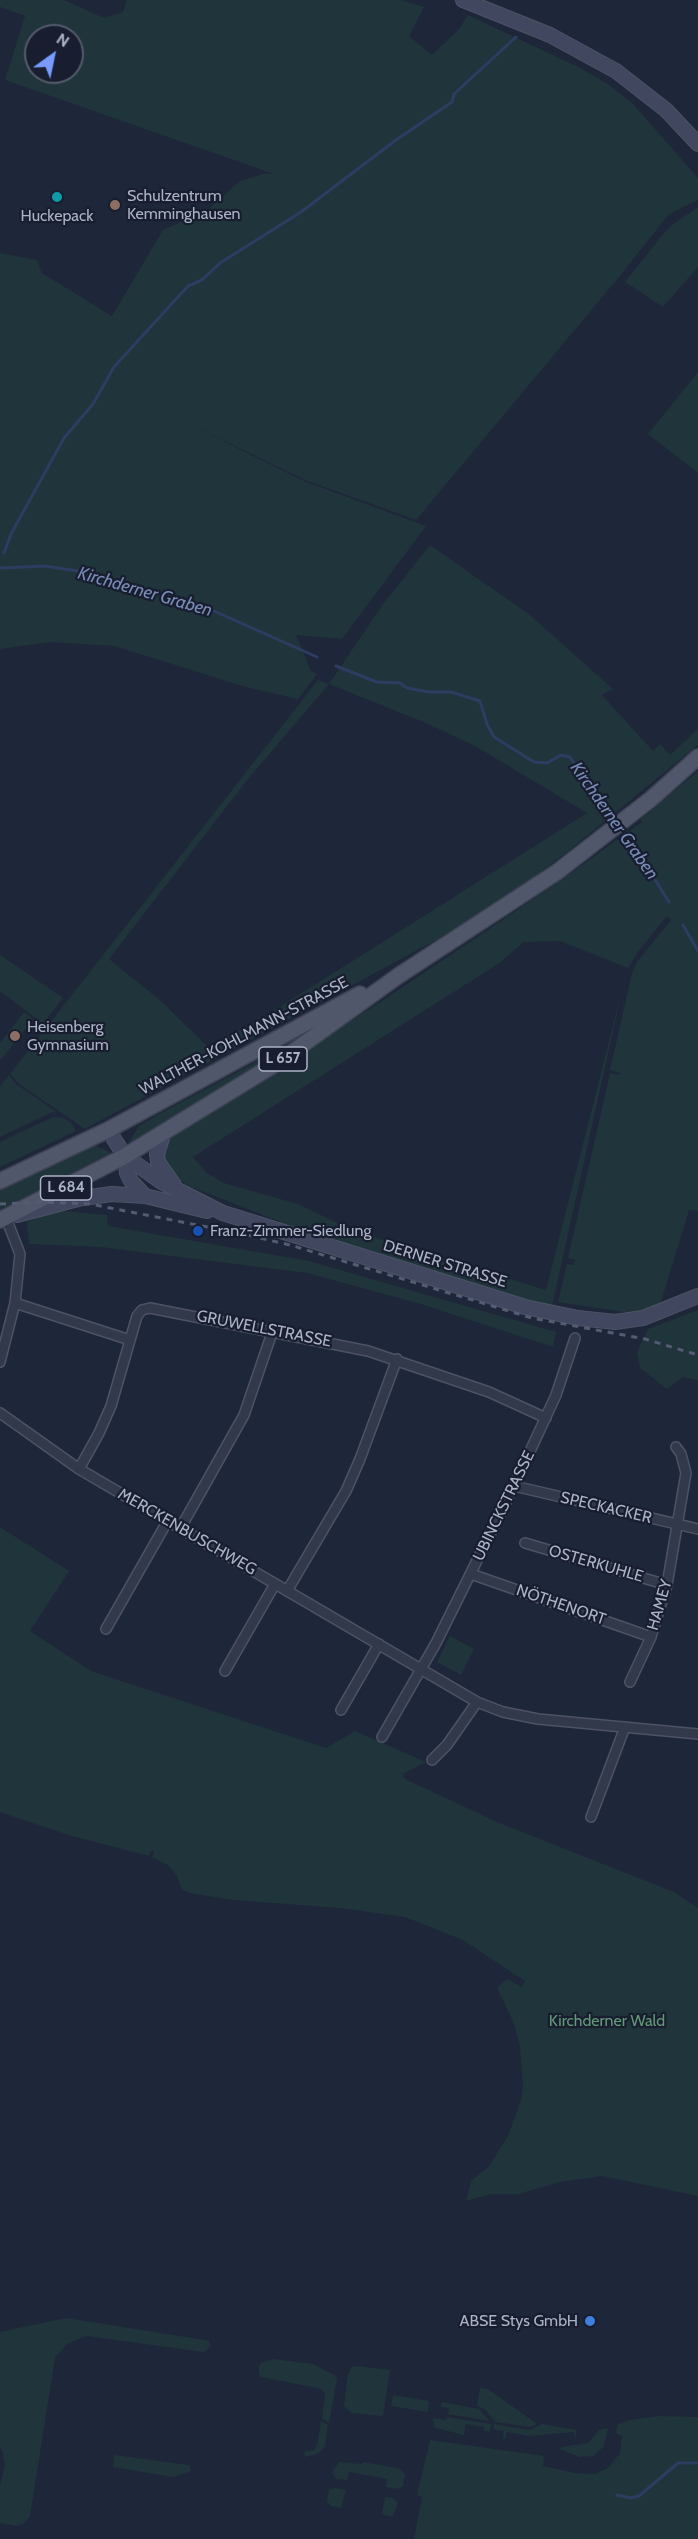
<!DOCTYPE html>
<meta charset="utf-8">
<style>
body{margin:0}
#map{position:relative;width:698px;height:2539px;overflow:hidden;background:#1e263a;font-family:Cabin,sans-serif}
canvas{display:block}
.north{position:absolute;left:24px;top:24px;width:60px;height:60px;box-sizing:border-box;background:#181e2f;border:2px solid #535a6c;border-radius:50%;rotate:33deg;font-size:16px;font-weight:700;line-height:24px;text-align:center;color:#acb3c7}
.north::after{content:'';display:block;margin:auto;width:21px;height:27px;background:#799aff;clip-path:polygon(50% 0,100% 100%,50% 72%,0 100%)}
</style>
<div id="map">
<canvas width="698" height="2539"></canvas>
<div class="north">N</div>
</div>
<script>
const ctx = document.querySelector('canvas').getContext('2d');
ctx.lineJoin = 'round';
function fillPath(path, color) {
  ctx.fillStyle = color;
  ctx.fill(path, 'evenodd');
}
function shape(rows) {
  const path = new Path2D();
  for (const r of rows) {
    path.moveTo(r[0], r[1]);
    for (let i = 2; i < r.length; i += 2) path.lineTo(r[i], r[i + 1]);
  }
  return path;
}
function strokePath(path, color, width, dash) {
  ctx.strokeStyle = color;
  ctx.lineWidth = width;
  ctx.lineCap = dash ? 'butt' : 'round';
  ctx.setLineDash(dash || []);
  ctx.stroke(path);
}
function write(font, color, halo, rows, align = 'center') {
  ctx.font = font + ' Cabin,sans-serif';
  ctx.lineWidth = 4.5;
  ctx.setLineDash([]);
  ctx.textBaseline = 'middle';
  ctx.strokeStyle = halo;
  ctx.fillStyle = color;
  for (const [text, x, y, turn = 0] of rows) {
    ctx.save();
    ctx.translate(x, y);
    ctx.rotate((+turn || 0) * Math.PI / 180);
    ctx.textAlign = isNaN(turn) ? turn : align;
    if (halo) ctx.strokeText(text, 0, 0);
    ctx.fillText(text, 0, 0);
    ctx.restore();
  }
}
const green = shape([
 [0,0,64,0,104,18,123,12,127,0,401,0,424,7,409,36,432,55,459,29,468,15,578,67,608,84,634,105,698,178,698,200,669,214,619,277,416,520,305,480,177,418,304,481,426,526,342,639,296,635,311,671,317,674,298,699,246,687,114,646,50,642,0,649,0,253,37,260,42,273,112,316,163,230,186,220,195,221,240,181,263,174,274,174,5,80,25,16,0,7],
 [36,36,72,36,72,72,36,72],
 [698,207,698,267,663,307,625,282,668,228],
 [698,372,698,473,648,434],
 [430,545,530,615,613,689,602,695,653,751,660,744,670,755,698,729,698,745,566,853,522,886,438,939,85,1129,19,1084,10,1074,318,680,329,684,383,604],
 [329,684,426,723,475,746,587,813,259,1020,208,1047,161,1001,109,959,248,779],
 [698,771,698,1211,689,1210,661,1302,637,1314,558,1302,567,1264,573,1265,575,1260,568,1258,610,1073,620,1075,621,1073,610,1070,632,973,637,962,671,920,667,916,637,953,628,968,560,941,524,942,498,964,193,1157,207,1173,224,1183,298,1204,354,1231,546,1290,623,986,552,1306,516,1298,346,1247,191,1187,176,1178,165,1164,164,1146,170,1138,391,995,554,885,642,822,640,820],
 [0,955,63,998,43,1024,0,991],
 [372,992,132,1148,128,1144,139,1126,159,1114,252,1064,271,1049],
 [24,1012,33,1019,0,1061,0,1043],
 [9,1075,16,1084,57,1112,50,1113,0,1137,0,1086],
 [53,1117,64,1118,72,1124,76,1131,0,1167,0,1142],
 [94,1145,118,1156,0,1213,0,1188],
 [55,1210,107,1215,108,1226,309,1261,556,1332,553,1347,424,1305,307,1273,101,1247,29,1244,27,1222],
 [698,1310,698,1380,683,1377,667,1389,640,1368,637,1352,648,1329],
 [0,1527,69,1571,30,1631,91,1671,326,1748,355,1731,426,1762,403,1774,405,1779,497,1822,674,1892,698,1908,698,2196,602,2176,560,2182,518,2194,491,2194,466,2201,471,2181,489,2166,508,2136,521,2100,523,2087,520,2046,513,2021,497,1988,507,1979,522,1987,525,1981,463,1940,405,1917,340,1908,234,1900,189,1893,182,1889,177,1876,168,1865,152,1857,154,1851,151,1851,149,1856,72,1836,0,1812],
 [450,1636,474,1649,461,1675,437,1662],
 [66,2318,205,2340,209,2341,211,2346,204,2352,86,2336,67,2344,55,2358,30,2516,23,2524,17,2526,0,2523,0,2485,5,2466,3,2453,0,2448,0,2332],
 [273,2359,313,2364,334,2375,337,2379,329,2423,322,2418,325,2394,322,2389,261,2377,259,2374,259,2367,261,2363],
 [357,2366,390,2370,383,2416,352,2413,344,2406,348,2374,352,2367],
 [480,2388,488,2389,537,2424,530,2427,495,2422,486,2410,477,2406],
 [393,2395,429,2401,428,2412,391,2406],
 [442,2402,479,2409,490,2421,448,2414,449,2408,441,2407],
 [659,2416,698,2417,698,2539,414,2539,422,2497,417,2495,430,2440,544,2456,543,2466,575,2473,595,2474,608,2468,620,2453,622,2436,616,2433,617,2425,630,2420],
 [447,2417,491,2424,490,2432,484,2431,484,2427,466,2424,464,2435,435,2428,433,2418,446,2420],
 [321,2421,328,2425,325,2447,317,2454,304,2457,305,2451,314,2450,317,2446],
 [494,2424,530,2430,542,2424,577,2430,575,2440,574,2432,529,2436,507,2432,505,2439,503,2439,504,2431,494,2429],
 [608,2428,604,2446,594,2456,579,2457,560,2449,562,2447,588,2443,599,2430],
 [114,2455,189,2465,191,2471,173,2477,113,2467],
 [339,2462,362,2464,362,2462,398,2468,405,2474,403,2486,398,2489,386,2487,387,2479,349,2472,347,2480,336,2479,332,2472],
 [334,2488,346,2490,341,2508,331,2506,327,2501,329,2490],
 [385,2497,394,2498,398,2503,393,2516,387,2516,382,2514]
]);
const stream = shape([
 [4,553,11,534,64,438,93,404,114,367,188,286,202,280,220,263,301,212,396,140,452,102,454,94,516,37],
 [0,568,45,566,84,572,163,594,205,607,317,657],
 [336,666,377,682,400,683,407,688,429,692,451,692,480,701,487,724,494,737,534,762,547,763,561,755,570,757,603,808,618,820],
 [623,828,669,902],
 [683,925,698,951],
 [617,2495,631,2498,639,2496,678,2463,698,2463]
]);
const minor = shape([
 [15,1303,130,1340],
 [0,1362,15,1303,20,1254,6,1218],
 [0,1413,79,1469,477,1702,503,1712,538,1719,698,1734],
 [79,1469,99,1433,111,1406,137,1316,142,1310,150,1308,368,1351,489,1392,546,1418],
 [514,1486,698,1529],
 [180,1529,244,1415,273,1330],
 [525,1543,667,1585],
 [471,1574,651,1637],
 [287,1591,346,1491,360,1459,397,1359],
 [106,1629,167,1522],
 [225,1671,275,1584],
 [630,1682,651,1637,667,1585,686,1473,681,1454,676,1447],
 [341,1710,379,1644],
 [382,1737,436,1643,514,1486,556,1395,575,1338],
 [432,1760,447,1745,477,1702],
 [591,1817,625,1727]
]);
const secondary = shape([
 [463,0,550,35,616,71,666,110,698,144],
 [108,1130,125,1156,127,1173,131,1181,145,1196],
 [163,1135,157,1154,158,1162,174,1185],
 [125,1156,160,1181,223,1213,525,1307,578,1318,615,1322,643,1318,698,1296],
 [17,1215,82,1198,112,1194,145,1196,207,1211]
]);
const primary = shape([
 [0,1181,108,1130,360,994],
 [0,1220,125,1156,280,1061,398,976,557,872,651,799,698,757]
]);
const rail = shape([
 [0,1204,39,1202,90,1204,243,1234,290,1245,532,1318,645,1339,698,1355]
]);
const markers = [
 [57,197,6,"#0f9aa8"],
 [115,205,6,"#8d6e63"],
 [15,1036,6,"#8d6e63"],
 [198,1231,6,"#1a4fb4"],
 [590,2321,6,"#3f7fe0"]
];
const shields = [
 [283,1059,48],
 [66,1188,51]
];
const shieldNames = [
 ["L 657",283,1059],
 ["L 684",66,1188]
];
const poiNames = [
 ["Schulzentrum",127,196],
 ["Kemminghausen",127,214],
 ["Huckepack",57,216,"center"],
 ["Heisenberg",27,1027],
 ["Gymnasium",27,1045],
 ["Franz-Zimmer-Siedlung",210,1231],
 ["ABSE Stys GmbH",578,2321,"right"]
];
const streetNames = [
 ["WALTHER-KOHLMANN-STRASSE",244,1036,-28],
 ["DERNER STRASSE",445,1264,17],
 ["GRUWELLSTRASSE",264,1329,11],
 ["UBINCKSTRASSE",504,1506,-64],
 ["SPECKACKER",606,1508,13],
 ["MERCKENBUSCHWEG",187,1532,30],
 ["OSTERKUHLE",596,1564,16],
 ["NÖTHENORT",561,1605,19],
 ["HAMEY",660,1605,-74]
];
const parkNames = [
 ["Kirchderner Wald",607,2021]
];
const waterNames = [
 ["Kirchderner Graben",145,592,16],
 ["Kirchderner Graben",614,821,55]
];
fillPath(green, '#20343b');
strokePath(stream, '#2e3c61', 3);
strokePath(minor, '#4d5365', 12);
strokePath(secondary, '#4d5365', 16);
strokePath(primary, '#3c4254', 18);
strokePath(minor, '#32394a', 9);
strokePath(secondary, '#40475e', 14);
strokePath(primary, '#50576b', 15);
strokePath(rail, '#535c72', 3, [6, 6]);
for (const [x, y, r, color] of markers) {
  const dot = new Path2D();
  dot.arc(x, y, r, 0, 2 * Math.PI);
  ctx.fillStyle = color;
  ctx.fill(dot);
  strokePath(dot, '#181e2f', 2);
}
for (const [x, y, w] of shields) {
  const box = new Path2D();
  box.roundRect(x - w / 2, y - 12, w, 24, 4.5);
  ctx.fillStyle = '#181e2f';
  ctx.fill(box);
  strokePath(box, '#acb3c7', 1.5);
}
write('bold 15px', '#acb3c7', null, shieldNames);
write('16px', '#acb3c7', '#181e2f', poiNames, 'left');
write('16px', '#acb3c7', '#181e2f', streetNames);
write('16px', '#629a76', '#181e2f', parkNames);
write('italic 18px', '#798bb7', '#181e2f', waterNames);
</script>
